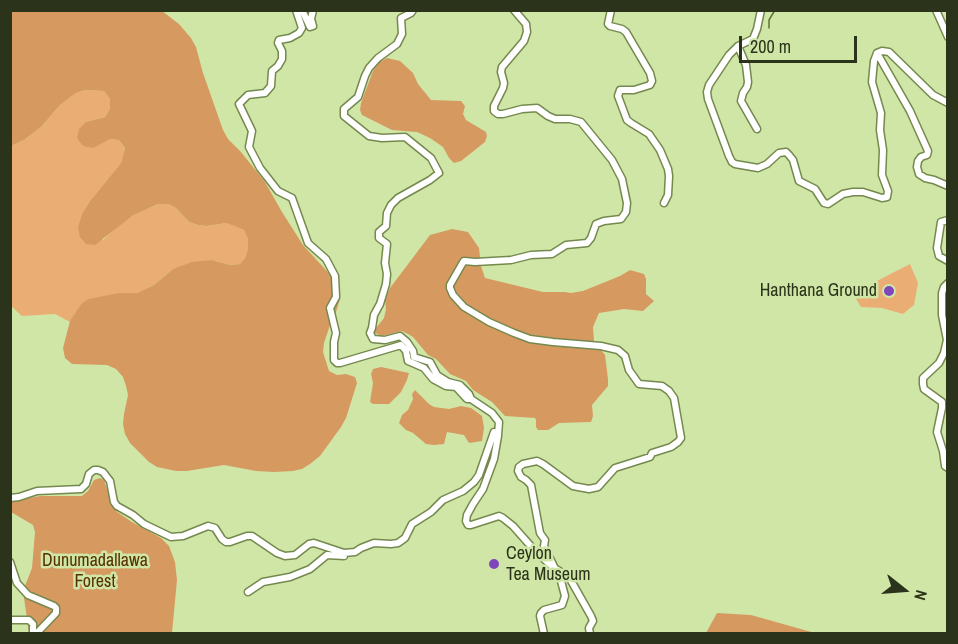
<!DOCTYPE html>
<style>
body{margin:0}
#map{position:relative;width:958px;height:644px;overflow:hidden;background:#d0e6a7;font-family:"Archivo Narrow",sans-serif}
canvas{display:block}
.frame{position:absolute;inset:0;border:12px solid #2b331a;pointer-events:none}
.north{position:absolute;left:874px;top:560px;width:60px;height:60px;-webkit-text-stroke:4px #d0e6a7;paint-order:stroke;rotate:107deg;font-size:16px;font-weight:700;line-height:24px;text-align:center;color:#2b331a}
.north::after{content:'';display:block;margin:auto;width:21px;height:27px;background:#2b331a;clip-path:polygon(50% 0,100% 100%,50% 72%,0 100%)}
.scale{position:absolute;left:739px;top:36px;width:118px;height:27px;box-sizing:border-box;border:3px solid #2b331a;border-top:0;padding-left:8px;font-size:18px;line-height:21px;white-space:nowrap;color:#2b331a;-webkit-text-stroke:4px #d0e6a7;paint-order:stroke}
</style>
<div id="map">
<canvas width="958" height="644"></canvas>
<div class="frame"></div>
<div class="north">N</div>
<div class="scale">200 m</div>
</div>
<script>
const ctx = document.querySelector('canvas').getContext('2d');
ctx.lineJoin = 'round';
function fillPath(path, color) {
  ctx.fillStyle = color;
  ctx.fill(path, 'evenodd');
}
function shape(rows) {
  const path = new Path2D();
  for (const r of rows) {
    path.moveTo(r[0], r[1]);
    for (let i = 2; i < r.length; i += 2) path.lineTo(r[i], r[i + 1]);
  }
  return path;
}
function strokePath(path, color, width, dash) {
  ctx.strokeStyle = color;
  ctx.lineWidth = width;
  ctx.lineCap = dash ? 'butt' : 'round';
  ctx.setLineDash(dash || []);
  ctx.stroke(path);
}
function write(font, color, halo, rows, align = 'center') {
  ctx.font = font + ' "Archivo Narrow",sans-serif';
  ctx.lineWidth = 5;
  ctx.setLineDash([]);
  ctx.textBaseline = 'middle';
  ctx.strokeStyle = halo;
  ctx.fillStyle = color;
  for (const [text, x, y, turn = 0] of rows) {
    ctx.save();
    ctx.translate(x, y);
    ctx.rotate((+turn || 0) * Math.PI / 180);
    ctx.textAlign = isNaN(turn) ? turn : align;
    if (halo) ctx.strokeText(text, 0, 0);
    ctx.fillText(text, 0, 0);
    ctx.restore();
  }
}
const green = shape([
 [85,90,104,91,110,99,110,109,105,117,86,122,110,139,119,140,125,148,121,163,90,201,83,212,103,240,123,221,132,216,158,204,168,204,176,208,189,222,198,225,207,226,226,223,235,225,244,230,248,239,248,249,245,258,240,264,230,265,212,260,173,269,154,285,137,293,117,293,81,304,70,322,55,314,22,316,11,334,22,316,11,306,11,146,24,140,41,127,60,105,76,93],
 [910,264,918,283,914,305,903,314,882,308,861,307,855,297,869,285]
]);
const forest = shape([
 [11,11,162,11,179,24,191,38,196,47,203,73,223,130,228,139,241,152,265,182,282,212,303,245,335,280,340,299,336,312,330,325,324,343,323,352,329,371,337,375,346,374,355,377,357,383,346,418,341,427,320,456,310,464,302,469,293,471,274,472,256,471,224,465,187,471,176,471,157,467,149,462,130,443,125,434,123,424,124,414,128,395,126,386,123,377,116,369,107,365,72,364,65,358,63,348,70,321,81,304,89,299,118,293,137,293,154,285,173,269,192,262,212,260,230,265,240,264,245,258,248,249,248,239,244,230,235,226,226,223,207,226,198,225,189,222,176,208,168,204,158,204,132,216,95,245,86,244,80,237,78,227,83,212,90,201,121,163,125,148,119,140,110,139,93,148,83,146,77,138,79,129,86,122,105,117,110,109,110,99,104,91,85,90,76,93,60,105,41,127,24,140,11,146],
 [387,58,400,61,413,73,418,84,431,100,461,101,465,106,463,114,466,120,486,132,487,136,485,142,461,161,454,163,449,158,443,147,430,138,417,132,392,130,362,115,360,110,361,103,373,71,379,62],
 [452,229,468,232,479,248,481,266,485,278,543,292,565,292,571,293,583,291,620,276,630,270,644,274,646,279,646,294,654,301,643,311,624,309,599,313,593,327,594,341,605,355,608,379,608,386,592,405,593,416,591,422,559,423,548,430,538,430,536,427,536,420,535,418,505,416,492,402,473,390,466,381,450,374,436,359,428,355,413,337,408,334,402,331,382,336,375,333,374,331,376,328,384,318,386,309,385,300,390,288,430,235],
 [381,367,409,373,407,380,401,392,389,404,373,404,370,402,373,383,371,374,373,369],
 [415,390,429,404,434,407,449,409,461,406,471,408,482,416,484,428,482,441,469,443,464,435,447,432,444,444,434,445,426,444,413,433,406,430,399,423,402,415,408,410,413,399,412,394],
 [100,478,104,480,112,504,117,512,132,522,161,538,169,546,175,562,177,580,172,633,29,633,23,591,32,568,35,532,33,525,11,512,11,503,12,501,40,496,82,496,88,491,94,480],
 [717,613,751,615,815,633,706,633]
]);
const stream = shape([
 [769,28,769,20,775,10]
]);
const minor = shape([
 [296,10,302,28,299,33,290,38,279,40,278,43,282,51,282,59,278,66,272,71,271,86,265,93,248,95,239,104,252,131,249,147,260,168,278,191,292,198,308,243,326,259,335,276,336,297,330,308,336,333,334,342,334,360,337,363,340,363,401,345,406,351,408,361,424,368,433,379,446,386,456,387,467,399,471,399,469,394,460,385,448,382,437,375,430,362,414,357,413,351,407,342,400,336,385,340,373,339,370,333,372,328,374,315,380,304,386,284,387,274,385,263,387,244,379,238,379,232,386,226,387,213,391,205,398,198,430,180,439,173,431,158,405,137,382,138,369,136,344,116,344,109,358,97,365,76,369,68,378,58,397,44,402,34,401,18,411,13,413,10],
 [302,10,310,27,313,26,311,19,313,10],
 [514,10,526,24,527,32,524,41,502,67,501,72,504,83,503,88,494,106,494,111,498,114,503,114,522,109,537,108,548,116,555,119,570,119,581,122,612,160,622,179,627,203,626,212,621,219,604,221,596,224,591,238,587,243,566,245,552,254,531,255,511,260,475,262,464,261,462,264,450,285,450,288,453,295,464,307,489,322,514,333,530,339,553,342,601,346,618,350,625,356,629,370,639,384,662,386,669,391,674,398,681,438,678,442,671,447,652,453,650,457,615,468,598,487,589,489,573,486,543,464,537,461,523,464,519,467,518,471,521,477,526,480,531,485,540,533,545,540,544,546,561,581,565,596,562,605,544,610,541,613,540,616,544,634],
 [611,10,608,24,610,26,622,29,626,32,650,73,652,81,650,85,634,90,620,90,618,96,627,120,631,123,649,134,660,150,668,169,669,176,668,195,664,203],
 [761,10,757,29,753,39,738,46,729,55,709,85,707,92,708,99,729,156,732,162,735,164,758,168,767,164,779,153,786,152,789,155,793,160,799,181,815,189,824,203,828,204,843,194,853,192,863,192,882,198,887,197,888,191,882,175,883,150,880,130,881,113,872,82,874,61,877,53,882,51,889,52,933,95,948,103],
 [936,10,948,37],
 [738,46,746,65,748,82,747,87,743,93,741,101,757,129],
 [877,53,910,111,928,151,927,155,921,157,918,161,917,167,919,174,925,178,934,180,948,186],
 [948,220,941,222,937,248,939,256,948,261],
 [948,283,944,287,942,293,942,315,947,340,944,353,939,363,923,378,923,384,924,389,942,402,942,408,937,432,943,451,945,466,948,468],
 [471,399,492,413,499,422,498,435],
 [10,498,19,497,37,491,81,489,86,484,89,474,94,470,98,470,103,472,110,481,114,502,117,506,133,515,144,524,171,537,183,536,208,526,215,528,222,539,226,542,230,542,247,536,252,536,277,553,285,556,295,555,309,544,314,543,344,553,355,552,361,548,374,543,391,544,398,543,405,538,412,524,431,512,443,500,463,491,474,482,479,475,494,432,497,433,498,436,494,459,483,489,473,504,467,515,466,521,468,525,471,525,499,516,503,518,513,526,536,552,553,567,569,577,591,616,593,621,589,628,590,634],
 [10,562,17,583,28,595,54,606,56,608,56,613,36,634],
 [248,592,263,582,290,577,310,569,327,555,344,556],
 [10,620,29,620,33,624,33,634]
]);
const markers = [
 [889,291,6,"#8045bb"],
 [494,564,6,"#8045bb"]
];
const poiNames = [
 ["Hanthana Ground",877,291],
 ["Ceylon",506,554,"left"],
 ["Tea Museum",506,575,"left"]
];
const parkNames = [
 ["Dunumadallawa",95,561],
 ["Forest",95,582]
];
fillPath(green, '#eaae75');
fillPath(forest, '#d69a60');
strokePath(stream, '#607237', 1.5);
strokePath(minor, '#75894e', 9);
strokePath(minor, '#fff', 6);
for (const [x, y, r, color] of markers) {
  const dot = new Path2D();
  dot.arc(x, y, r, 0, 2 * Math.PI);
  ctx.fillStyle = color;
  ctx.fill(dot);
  strokePath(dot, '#d0e6a7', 2);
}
write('18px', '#2b331a', '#d0e6a7', poiNames, 'right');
write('18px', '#573000', '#d0e6a7', parkNames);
</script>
